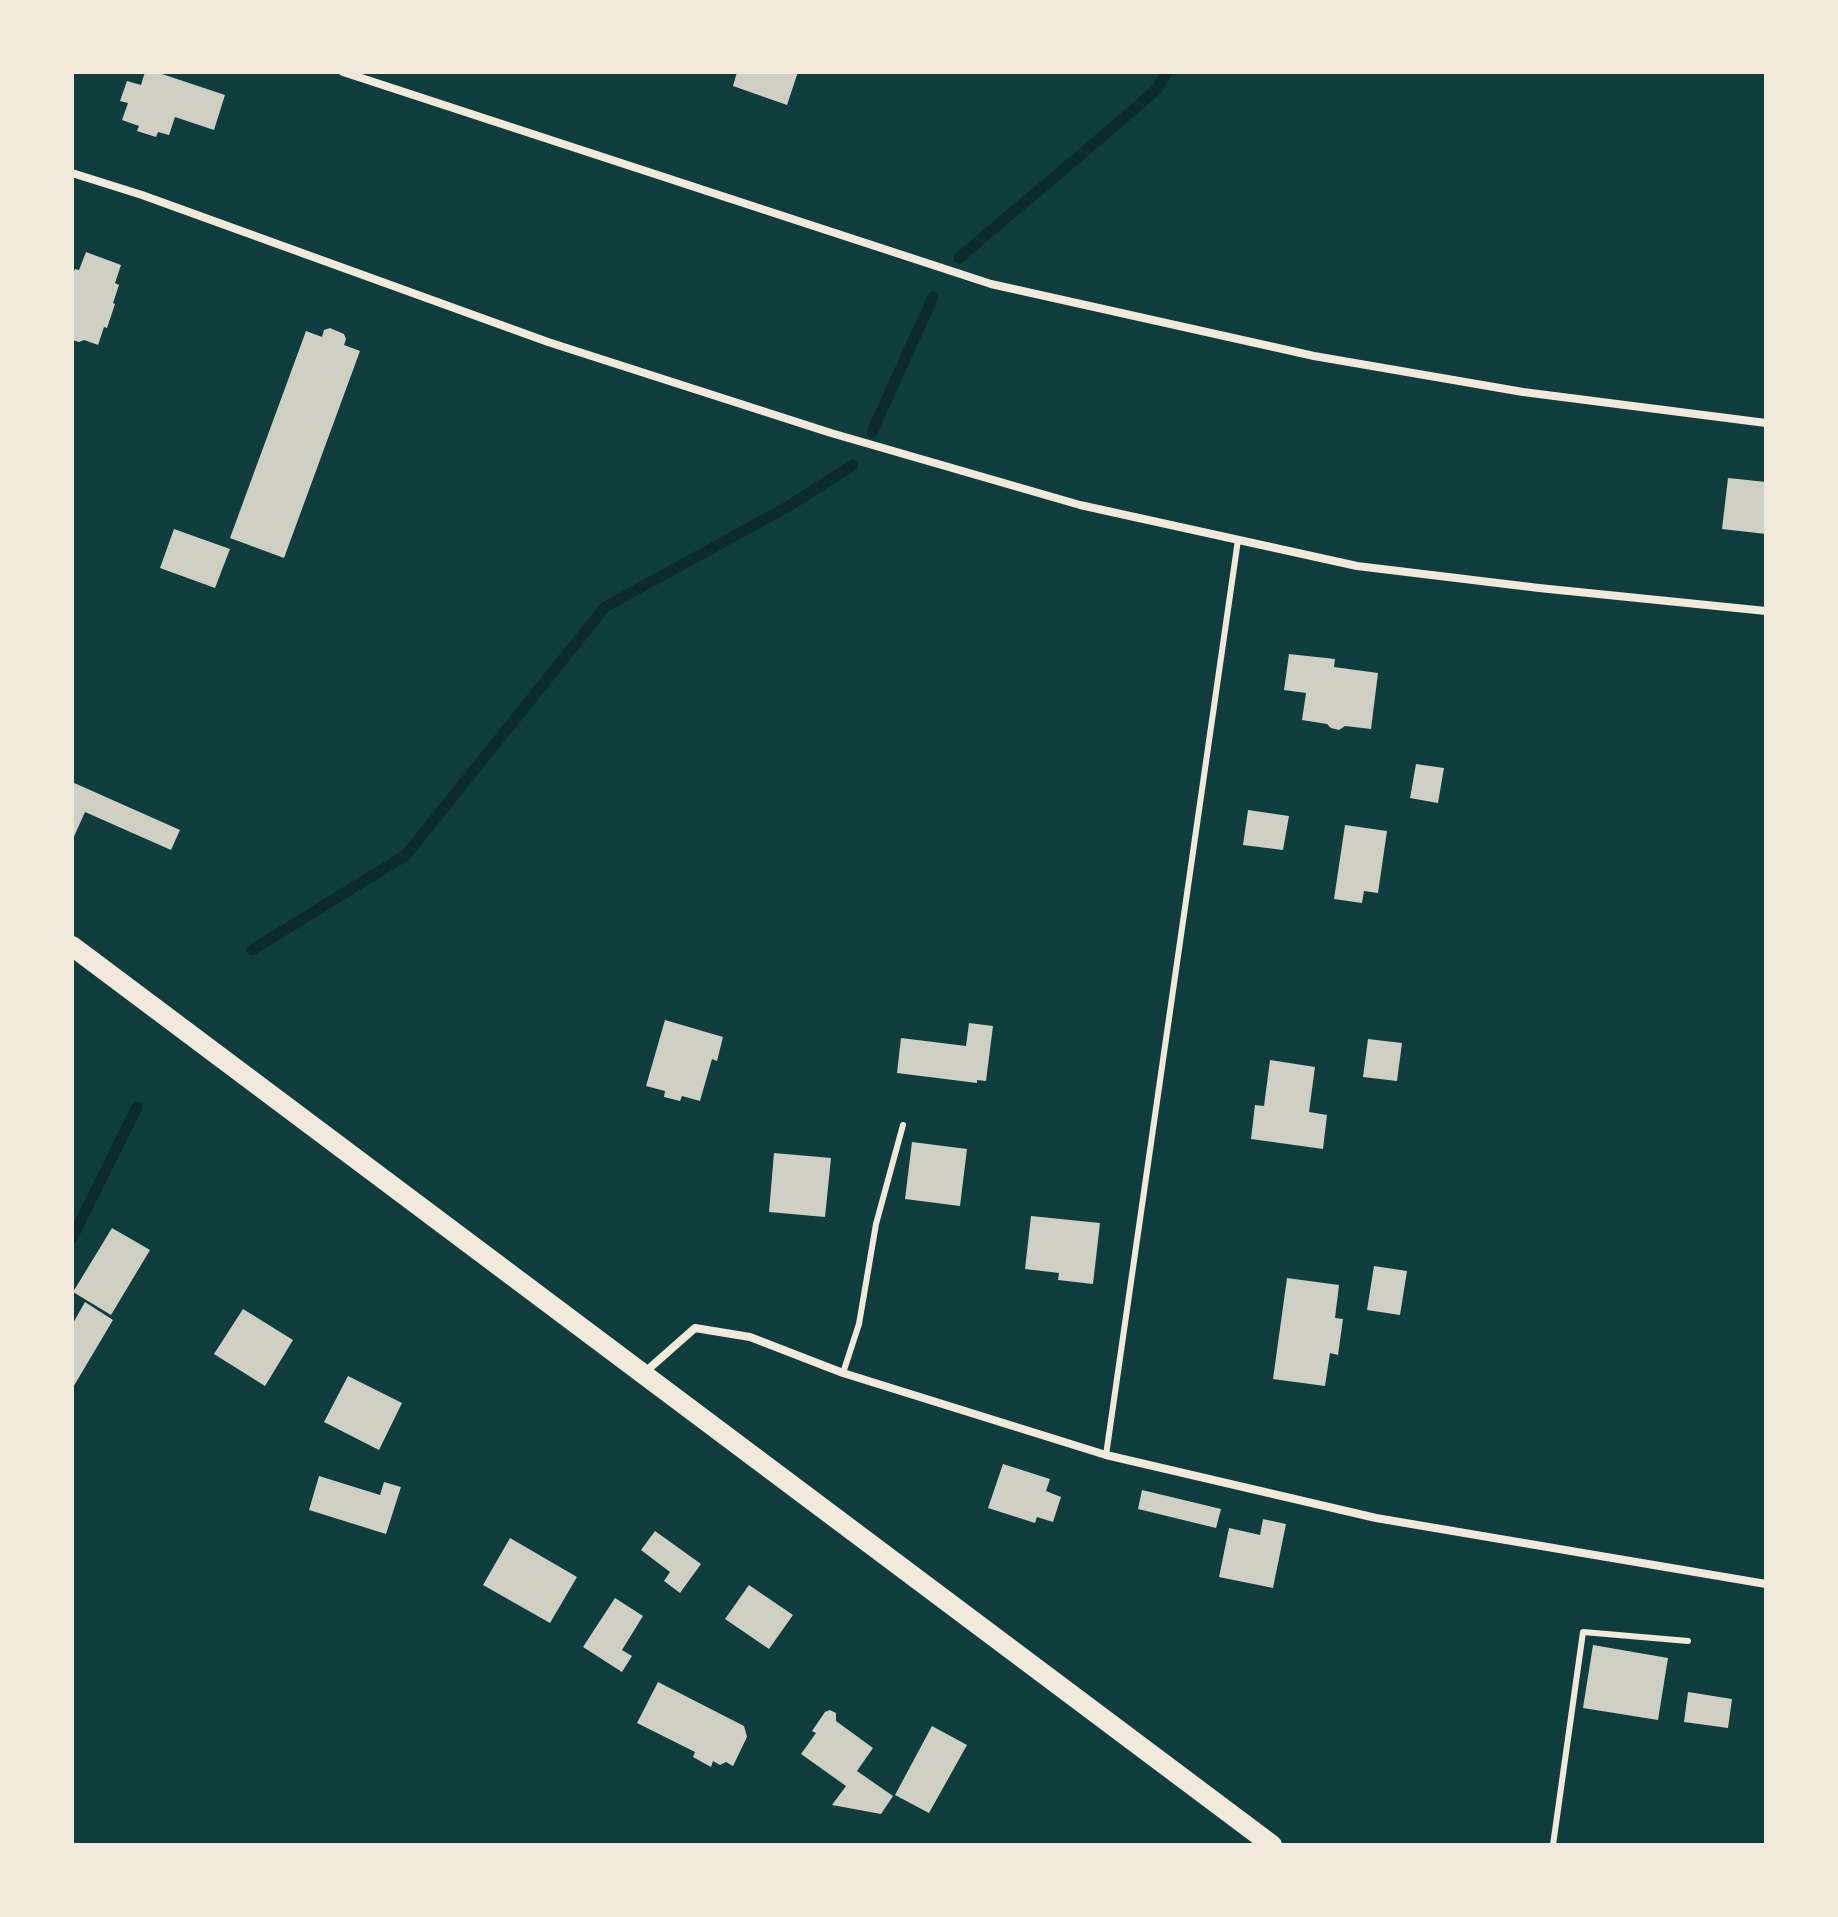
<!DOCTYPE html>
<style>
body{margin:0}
#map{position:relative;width:1838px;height:1917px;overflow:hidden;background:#0f3d3e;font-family:"Fira Sans",sans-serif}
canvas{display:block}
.frame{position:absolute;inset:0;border:74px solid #f1e9da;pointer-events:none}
</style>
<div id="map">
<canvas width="1838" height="1917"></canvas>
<div class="frame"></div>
</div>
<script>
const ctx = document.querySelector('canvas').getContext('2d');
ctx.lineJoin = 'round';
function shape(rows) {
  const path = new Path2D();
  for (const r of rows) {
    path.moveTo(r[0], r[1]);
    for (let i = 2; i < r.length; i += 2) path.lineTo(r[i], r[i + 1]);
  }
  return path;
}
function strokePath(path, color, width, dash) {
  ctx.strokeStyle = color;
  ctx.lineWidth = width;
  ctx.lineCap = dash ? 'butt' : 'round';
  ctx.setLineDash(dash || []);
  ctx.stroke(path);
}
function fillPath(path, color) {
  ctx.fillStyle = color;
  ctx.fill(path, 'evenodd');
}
const stream = shape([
 [959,258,1124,118,1157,89,1167,72],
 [872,432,933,297],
 [252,950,406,855,605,607,787,507,853,465],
 [72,1238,137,1107]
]);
const building = shape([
 [145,72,156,72,225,95,214,130,175,117,169,135,158,132,156,137,137,131,139,126,122,120,128,103,120,101,127,81,141,85],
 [737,72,798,72,787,105,733,86],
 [86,252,121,265,115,283,119,285,113,303,115,304,107,328,104,327,98,345,84,340,79,342,72,340,72,276,75,269,79,270],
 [330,328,344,334,346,339,344,345,360,351,284,558,230,538,306,331,322,337,324,330],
 [1728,478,1766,482,1766,534,1722,529],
 [174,529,230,549,215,588,160,568],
 [1289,654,1335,659,1334,667,1378,673,1371,729,1345,726,1339,730,1331,728,1327,724,1302,720,1306,693,1284,690],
 [1416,764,1444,768,1438,803,1410,798],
 [72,782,180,830,171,850,85,812,72,841],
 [1248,810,1289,816,1283,850,1243,845],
 [1345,825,1387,831,1378,893,1364,891,1362,903,1334,899],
 [665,1020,723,1037,717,1061,712,1059,700,1101,682,1096,680,1101,664,1097,665,1091,646,1086],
 [969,1023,993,1026,986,1081,977,1080,977,1083,897,1073,901,1038,966,1046],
 [1368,1039,1402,1043,1397,1081,1363,1077],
 [1270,1060,1315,1067,1309,1112,1327,1115,1323,1149,1251,1139,1255,1105,1264,1106],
 [912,1142,967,1149,960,1206,905,1199],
 [774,1153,831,1158,825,1217,769,1212],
 [1031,1216,1100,1223,1093,1284,1058,1280,1059,1273,1025,1269],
 [112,1228,150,1250,111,1315,73,1292],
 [1374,1266,1407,1271,1400,1315,1367,1310],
 [1287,1278,1339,1285,1335,1318,1343,1319,1338,1355,1330,1353,1325,1386,1273,1379],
 [85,1302,113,1320,72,1389,72,1325],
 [243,1309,293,1340,265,1386,214,1354],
 [348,1376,402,1403,379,1450,324,1422],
 [1003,1464,1050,1479,1046,1491,1061,1497,1053,1522,1037,1517,1035,1523,988,1508],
 [319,1476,380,1495,384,1482,401,1487,386,1534,309,1510],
 [1142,1490,1221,1509,1216,1528,1138,1509],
 [1263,1519,1286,1524,1273,1588,1219,1577,1229,1528,1260,1535],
 [655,1531,701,1564,680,1593,664,1581,670,1572,641,1550],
 [510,1538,577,1577,550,1623,483,1585],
 [749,1585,793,1615,769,1649,725,1619],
 [615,1598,643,1616,622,1650,632,1656,622,1672,583,1647],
 [1593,1645,1668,1658,1658,1720,1583,1708],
 [658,1682,744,1726,747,1737,733,1766,726,1762,720,1765,713,1761,711,1767,693,1757,695,1752,637,1723],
 [1688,1692,1732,1699,1728,1728,1684,1722],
 [830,1710,836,1713,836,1721,873,1748,857,1771,893,1796,881,1814,832,1805,846,1786,801,1754,816,1733,812,1731,825,1712],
 [932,1726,967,1745,929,1813,895,1795]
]);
const service = shape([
 [843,1373,859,1324,876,1224,903,1125],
 [1106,1455,1238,540],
 [1553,1845,1583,1632,1688,1641]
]);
const minor = shape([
 [343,72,991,284,1314,356,1523,392,1766,423],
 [72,173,142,195,548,342,831,433,1080,505,1357,566,1539,588,1766,611],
 [644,1373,695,1328,750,1337,843,1373,1106,1455,1376,1518,1766,1584]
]);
const primary = shape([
 [72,946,1272,1845]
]);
strokePath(stream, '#0a2a2b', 11);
fillPath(building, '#cfcfc3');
strokePath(service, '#f1e9da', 6);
strokePath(minor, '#f1e9da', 8);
strokePath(primary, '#f1e9da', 20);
</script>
